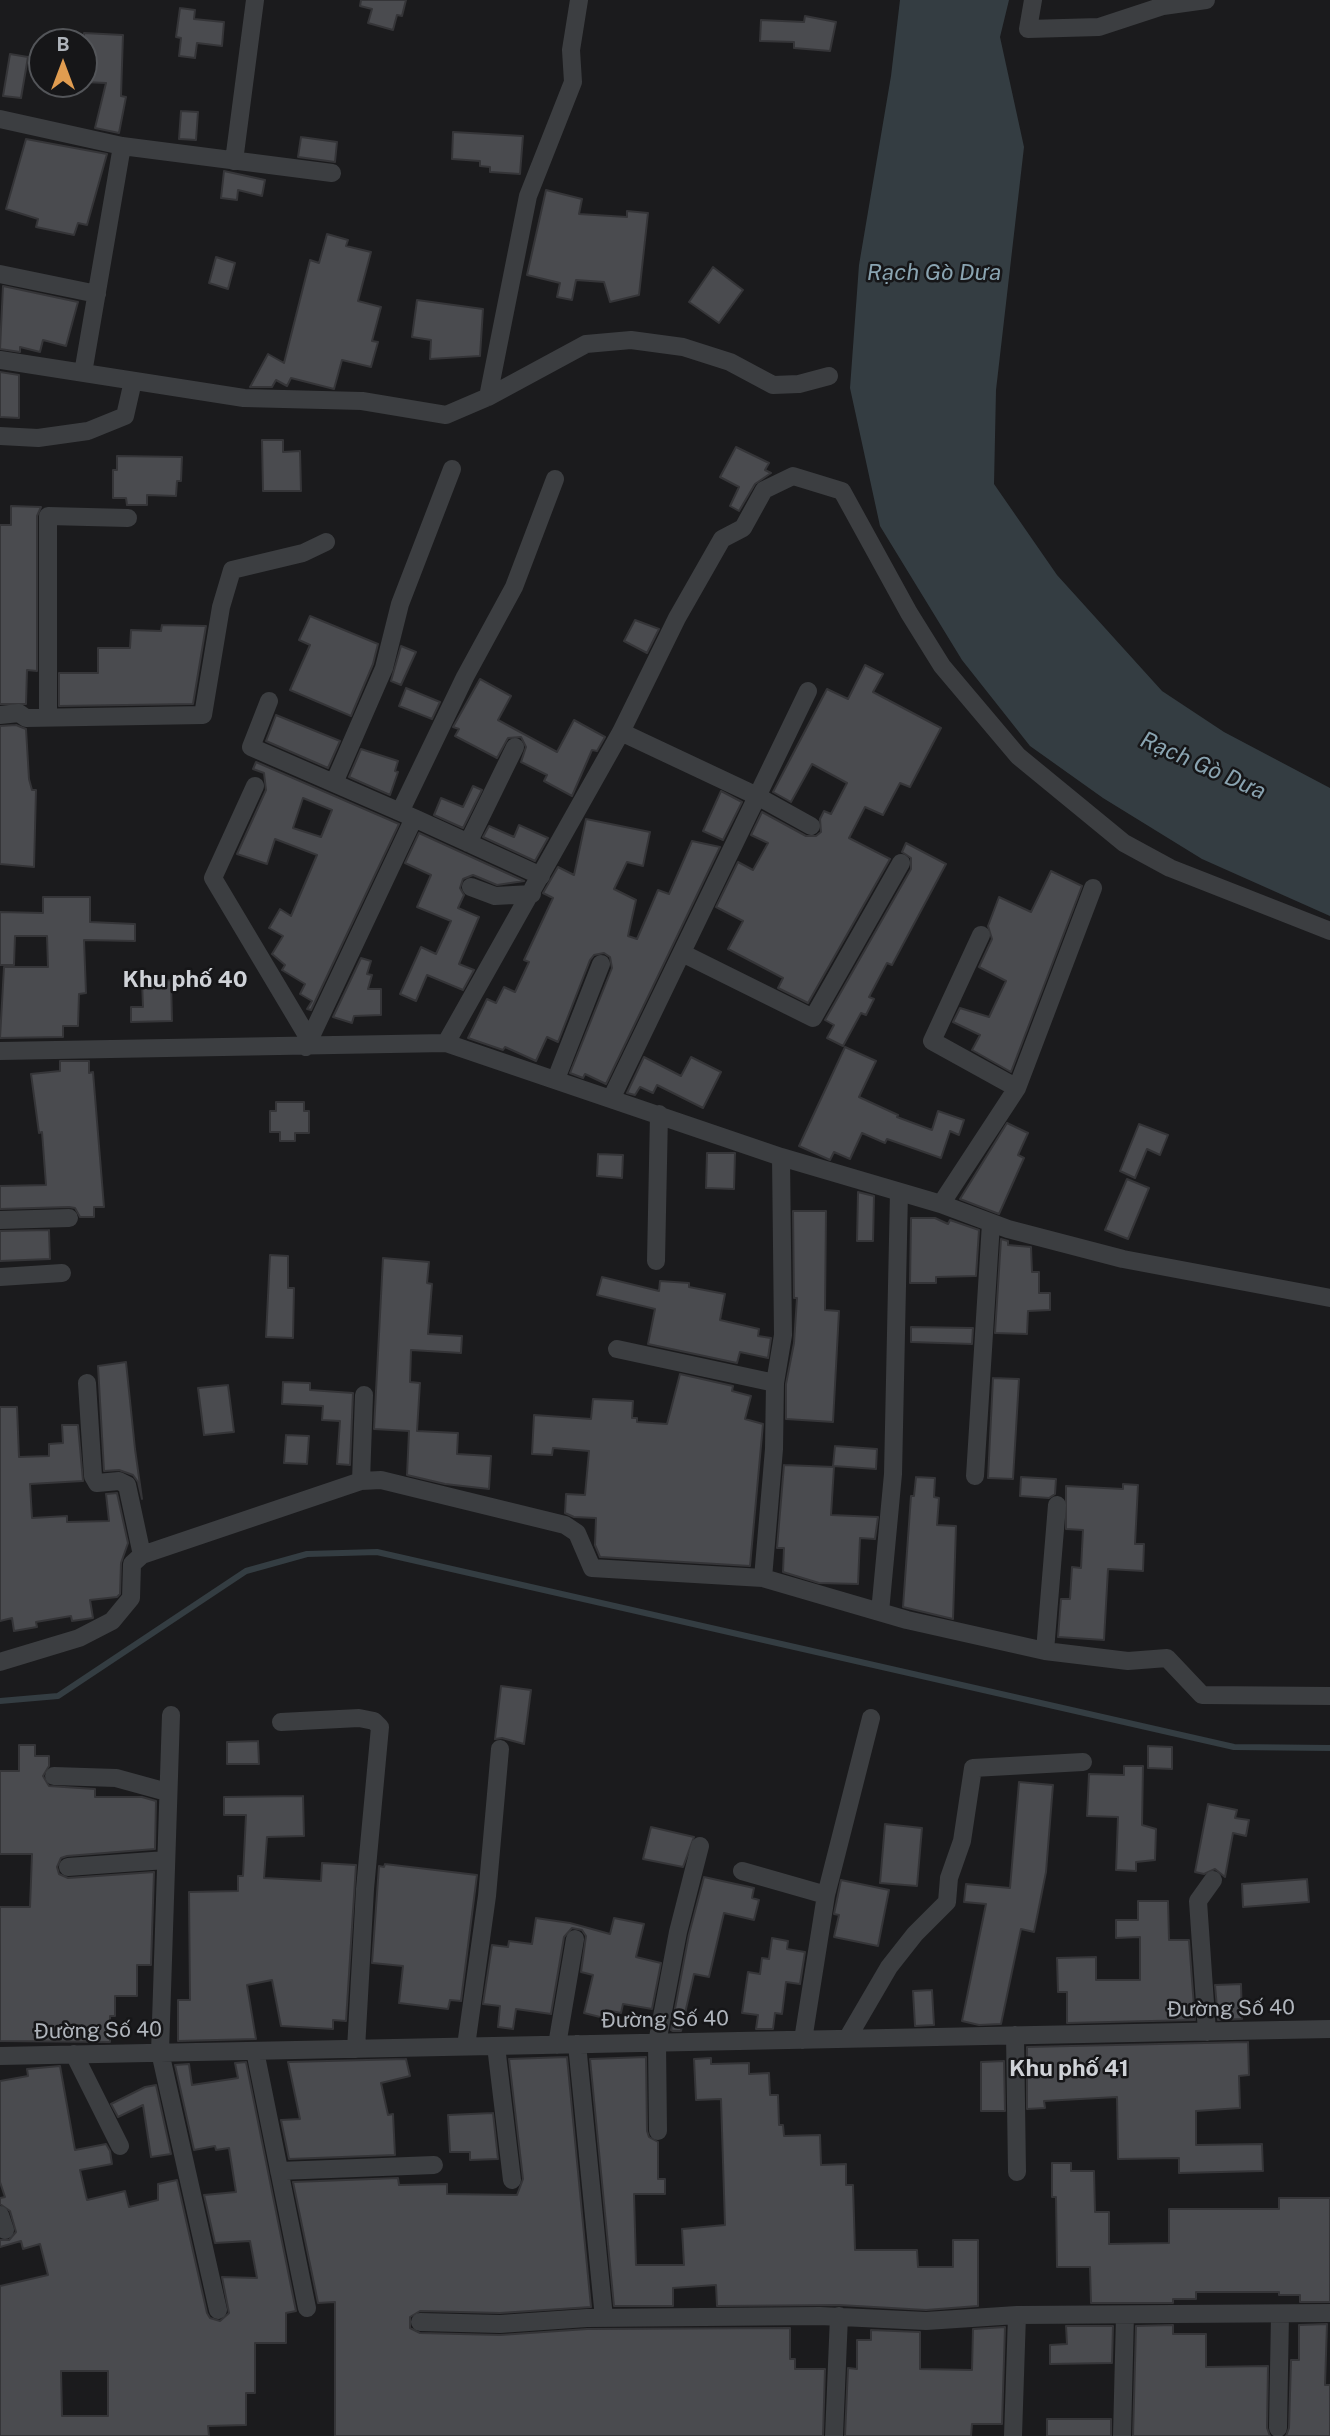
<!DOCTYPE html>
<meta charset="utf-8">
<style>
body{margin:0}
#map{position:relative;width:1330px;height:2436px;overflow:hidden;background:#1b1b1d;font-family:"Public Sans",sans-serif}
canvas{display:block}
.north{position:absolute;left:28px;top:28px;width:70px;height:70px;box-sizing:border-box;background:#161618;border:2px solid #535559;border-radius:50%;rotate:0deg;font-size:19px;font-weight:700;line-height:28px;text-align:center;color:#afb4bb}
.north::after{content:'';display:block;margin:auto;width:24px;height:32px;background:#e09c50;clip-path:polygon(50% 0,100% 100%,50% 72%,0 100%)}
</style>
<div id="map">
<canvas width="1330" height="2436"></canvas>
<div class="north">B</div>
</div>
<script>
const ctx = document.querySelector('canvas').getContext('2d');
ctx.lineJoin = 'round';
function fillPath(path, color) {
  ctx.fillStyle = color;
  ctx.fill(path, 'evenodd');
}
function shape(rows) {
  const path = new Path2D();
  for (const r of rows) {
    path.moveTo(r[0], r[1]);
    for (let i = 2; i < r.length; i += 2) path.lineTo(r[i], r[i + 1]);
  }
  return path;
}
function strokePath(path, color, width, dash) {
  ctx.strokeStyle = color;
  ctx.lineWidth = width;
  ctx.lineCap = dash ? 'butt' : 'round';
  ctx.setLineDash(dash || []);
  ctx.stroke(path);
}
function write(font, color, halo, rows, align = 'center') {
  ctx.font = font + ' "Public Sans",sans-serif';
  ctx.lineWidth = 5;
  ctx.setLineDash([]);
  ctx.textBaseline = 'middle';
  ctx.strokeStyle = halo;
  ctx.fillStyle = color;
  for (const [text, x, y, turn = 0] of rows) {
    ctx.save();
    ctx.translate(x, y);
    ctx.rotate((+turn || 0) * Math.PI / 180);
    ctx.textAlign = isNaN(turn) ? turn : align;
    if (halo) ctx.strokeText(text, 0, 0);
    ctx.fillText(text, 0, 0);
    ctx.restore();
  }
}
const water = shape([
 [900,0,1009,0,1000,37,1024,147,996,390,994,484,1057,575,1162,691,1224,732,1330,788,1330,916,1202,859,1103,798,1030,746,962,660,880,526,850,388,859,265,891,76]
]);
const stream = shape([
 [0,1701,58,1696,246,1571,307,1554,377,1552,1234,1747,1330,1748]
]);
const building = shape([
 [361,0,406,0,402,16,397,15,393,30,368,23,372,9,360,6,361,0],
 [180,8,195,10,194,19,224,22,222,46,197,43,195,58,179,56,181,38,176,37,180,8],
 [805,16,836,22,830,51,794,48,794,42,760,41,761,20,804,22,805,16],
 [84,33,123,35,121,96,126,97,119,133,95,128,106,83,84,82,84,33],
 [10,54,28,57,21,98,3,96,10,54],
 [181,111,198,112,196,140,179,139,181,111],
 [453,132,523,136,520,174,490,172,490,167,480,166,480,161,452,159,453,132],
 [301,137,337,142,335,162,298,157,301,137],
 [26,139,107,154,87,225,78,223,74,235,36,227,38,219,6,209,26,139],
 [224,171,265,180,262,196,238,190,237,200,221,198,224,171],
 [546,190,582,199,579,214,627,217,627,211,648,213,639,295,610,302,604,282,576,280,572,300,557,297,560,283,527,275,546,190],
 [327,234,348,240,346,246,371,252,358,301,381,307,372,341,378,342,371,367,342,360,334,389,291,378,287,386,276,380,272,387,250,387,268,354,284,363,310,260,319,263,327,234],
 [216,257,235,263,228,289,209,283,216,257],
 [713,267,743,290,719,323,689,302,713,267],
 [3,286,78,302,66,346,43,340,40,352,20,347,20,352,0,349,3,286],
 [417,300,483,309,480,356,430,359,431,340,412,337,417,300],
 [0,372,19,375,19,418,0,417,0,372],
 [262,440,283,440,283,452,300,451,301,491,263,491,262,440],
 [736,447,769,463,765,470,771,473,755,484,739,511,730,506,739,487,720,477,736,447],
 [117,456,182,457,181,481,177,481,176,496,147,495,147,505,127,505,126,498,113,498,113,470,117,470,117,456],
 [11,506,41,507,37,516,37,671,27,670,26,704,0,704,0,525,11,525,11,506],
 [310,616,378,644,373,664,351,716,290,690,310,645,299,640,310,616],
 [635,620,659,629,647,653,624,641,635,620],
 [162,625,206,626,193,704,59,706,59,673,98,673,98,648,130,648,131,630,161,631,162,625],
 [401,646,416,652,401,685,391,681,401,646],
 [865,665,883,674,873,692,941,728,910,787,900,783,883,815,865,807,849,838,890,859,808,1003,778,988,783,978,728,949,743,921,716,907,738,862,753,870,768,843,751,835,762,812,806,836,816,836,821,832,820,819,824,811,831,814,847,783,812,764,791,802,773,792,827,689,848,699,865,665],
 [480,679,511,696,498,720,557,752,574,720,605,737,597,751,592,750,572,796,544,781,547,775,521,762,526,747,521,737,508,738,497,758,455,736,459,729,453,727,480,679],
 [406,688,440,702,432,719,399,706,406,688],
 [276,715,340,741,328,768,266,741,276,715],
 [16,725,26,729,29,779,32,790,36,790,34,867,0,864,0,726,16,725],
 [361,749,398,761,395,771,398,772,390,795,349,777,361,749],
 [256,762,399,824,311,1010,307,1009,312,1001,300,994,305,984,282,970,285,965,272,954,283,936,269,928,280,909,291,916,317,855,275,839,267,864,237,854,266,790,264,773,253,769,256,762],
 [303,798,332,810,321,837,293,828,303,798],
 [473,786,482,790,463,828,434,815,441,798,463,807,473,786],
 [721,791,742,802,723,840,703,831,721,791],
 [586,819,650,832,643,866,627,862,614,889,636,900,628,936,637,939,658,890,669,894,692,841,720,847,606,1084,585,1074,583,1078,570,1073,612,968,610,957,604,953,594,955,590,960,558,1042,547,1037,536,1061,505,1047,503,1050,468,1038,487,999,496,1003,504,987,515,992,529,962,524,960,553,898,543,893,558,867,574,875,586,819],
 [519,825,548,838,535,861,483,837,489,826,514,837,519,825],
 [419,833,524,881,497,885,473,875,463,879,460,888,464,895,458,908,479,917,459,964,474,970,463,990,427,975,416,1001,400,994,421,947,436,954,451,921,417,907,431,875,405,863,419,833],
 [906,843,946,864,892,965,887,963,869,997,874,999,866,1015,861,1013,843,1046,827,1038,834,1025,825,1020,911,869,911,858,902,852,906,843],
 [1051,871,1082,886,1011,1072,972,1050,980,1035,953,1022,960,1008,989,1017,1006,981,979,967,992,939,988,926,999,897,1031,912,1051,871],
 [43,897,90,897,90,922,135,924,135,941,84,940,86,993,79,994,78,1026,63,1026,63,1037,0,1038,4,967,48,967,47,936,15,936,14,965,0,965,0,912,43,913,43,897],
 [361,958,371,961,367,974,372,975,368,989,381,989,381,1015,354,1016,352,1023,333,1017,361,958],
 [171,980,172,1021,131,1022,131,1007,143,1007,142,981,171,980],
 [845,1047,876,1061,859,1097,898,1115,897,1117,932,1130,938,1111,964,1120,959,1135,950,1131,941,1158,887,1139,885,1143,862,1133,850,1159,834,1152,830,1160,799,1146,845,1047],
 [644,1057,681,1076,691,1057,721,1072,703,1108,657,1085,653,1093,640,1087,635,1095,627,1093,644,1057],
 [60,1061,89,1061,89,1073,93,1072,104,1207,94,1207,94,1217,80,1217,75,1208,69,1207,0,1209,0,1186,46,1185,42,1132,39,1133,31,1074,60,1071,60,1061],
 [276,1102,304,1102,304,1111,309,1111,309,1133,295,1133,295,1141,280,1141,280,1132,270,1132,270,1111,276,1111,276,1102],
 [1007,1123,1028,1133,1018,1155,1024,1158,999,1214,960,1199,1007,1123],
 [1139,1124,1168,1135,1160,1155,1147,1149,1135,1178,1120,1171,1139,1124],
 [707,1153,735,1153,734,1189,706,1188,707,1153],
 [598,1154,623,1155,622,1178,597,1176,598,1154],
 [1127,1179,1149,1188,1128,1239,1105,1230,1127,1179],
 [858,1192,874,1196,873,1241,857,1241,858,1192],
 [793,1211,826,1211,825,1310,839,1311,833,1422,786,1419,786,1384,794,1343,797,1298,794,1298,793,1211],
 [911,1218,935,1218,948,1224,950,1220,979,1230,976,1276,936,1277,936,1283,910,1283,911,1218],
 [49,1230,50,1259,0,1261,0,1231,49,1230],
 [1001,1239,1008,1241,1008,1245,1031,1247,1032,1272,1039,1272,1039,1293,1050,1293,1050,1310,1028,1311,1027,1334,995,1333,1001,1239],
 [270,1255,288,1256,288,1288,294,1288,293,1338,266,1337,270,1255],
 [383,1258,429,1262,427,1283,432,1284,428,1334,462,1336,461,1353,411,1350,410,1382,420,1383,417,1431,458,1433,457,1454,491,1456,489,1489,445,1484,407,1475,409,1431,374,1429,383,1258],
 [602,1277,659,1291,660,1281,689,1283,689,1287,725,1294,720,1320,759,1329,758,1336,771,1338,768,1358,740,1352,737,1363,648,1344,655,1309,597,1295,602,1277],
 [911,1327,973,1328,972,1344,911,1342,911,1327],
 [126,1362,135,1449,142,1499,138,1482,133,1475,119,1470,104,1471,98,1366,126,1362],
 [680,1374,733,1386,732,1391,751,1396,745,1419,763,1424,750,1566,600,1557,595,1545,596,1518,574,1517,565,1513,566,1494,585,1495,589,1451,553,1448,552,1455,532,1454,534,1415,591,1419,593,1399,633,1401,632,1418,637,1418,637,1422,667,1424,680,1374],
 [993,1378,1019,1379,1013,1479,988,1478,993,1378],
 [283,1382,310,1383,310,1390,353,1393,350,1465,337,1464,340,1421,322,1420,323,1406,282,1404,283,1382],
 [228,1385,234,1432,204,1435,198,1388,228,1385],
 [0,1407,17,1407,19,1457,49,1456,49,1444,63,1443,62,1425,78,1425,83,1481,30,1484,32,1518,67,1516,67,1522,109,1521,106,1494,117,1493,128,1543,121,1563,120,1594,117,1597,90,1600,93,1618,72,1621,71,1616,36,1622,37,1627,14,1631,12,1618,0,1621,0,1407],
 [286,1435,309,1436,307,1464,284,1463,286,1435],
 [835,1446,877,1449,876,1469,833,1466,835,1446],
 [784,1465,834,1467,831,1515,878,1517,875,1539,860,1538,858,1584,819,1583,783,1572,784,1548,777,1548,784,1465],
 [916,1477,935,1478,934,1497,939,1498,937,1525,956,1526,953,1619,903,1607,911,1496,914,1496,916,1477],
 [1021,1477,1056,1479,1055,1494,1049,1498,1020,1496,1021,1477],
 [1123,1484,1138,1485,1135,1544,1144,1544,1143,1571,1108,1569,1104,1640,1058,1637,1061,1599,1070,1599,1072,1567,1081,1568,1083,1530,1066,1529,1066,1486,1123,1489,1123,1484],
 [501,1686,531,1690,524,1744,502,1738,495,1739,501,1686],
 [258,1741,259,1764,227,1764,227,1742,258,1741],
 [19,1745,35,1745,35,1756,49,1756,49,1766,43,1776,49,1786,95,1789,95,1797,142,1797,156,1801,155,1849,67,1856,61,1858,57,1867,59,1874,68,1878,154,1872,151,1965,137,1965,137,1996,115,1996,115,2016,110,2016,110,2042,0,2041,0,1907,30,1907,32,1854,0,1854,0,1771,19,1771,19,1745],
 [1148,1746,1172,1747,1172,1769,1148,1768,1148,1746],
 [1124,1766,1143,1766,1142,1825,1156,1829,1155,1860,1136,1862,1136,1871,1116,1870,1118,1817,1087,1816,1089,1774,1124,1775,1124,1766],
 [1019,1782,1053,1785,1046,1872,1034,1932,1021,1929,1001,2024,979,2025,962,2021,986,1904,964,1902,966,1884,1010,1888,1019,1782],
 [303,1796,304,1836,267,1837,264,1878,321,1881,322,1863,356,1865,346,2021,333,2020,333,2029,281,2026,272,1980,247,1985,256,2039,178,2041,178,2000,190,2000,189,1892,238,1891,238,1876,243,1876,246,1815,224,1815,224,1797,303,1796],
 [1208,1804,1237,1810,1235,1818,1249,1820,1246,1836,1233,1833,1225,1877,1215,1869,1204,1874,1195,1872,1208,1804],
 [885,1824,922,1828,917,1886,880,1883,885,1824],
 [651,1827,694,1837,683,1867,643,1859,651,1827],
 [385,1864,477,1875,461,2001,450,2000,448,2009,399,2003,403,1966,372,1963,379,1866,384,1867,385,1864],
 [704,1877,754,1888,752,1898,759,1900,754,1920,724,1913,709,1977,694,1974,681,2031,673,2031,671,2030,689,1934,704,1877],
 [1307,1879,1309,1902,1243,1907,1242,1884,1307,1879],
 [841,1880,889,1890,878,1946,834,1937,839,1915,834,1914,841,1880],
 [1138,1901,1168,1901,1169,1940,1189,1940,1195,2020,1067,2023,1067,1992,1058,1992,1057,1958,1096,1957,1096,1980,1140,1980,1140,1937,1116,1938,1116,1920,1138,1920,1138,1901],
 [536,1918,570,1923,610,1934,614,1918,644,1924,636,1957,661,1963,652,2009,623,2004,621,2013,606,2010,604,2018,584,2013,593,1975,581,1972,586,1936,582,1930,572,1928,564,1937,551,2014,516,2009,513,2029,498,2027,500,2006,483,2004,492,1945,508,1947,509,1941,532,1944,536,1918],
 [772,1938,788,1941,787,1949,805,1952,800,1984,786,1982,782,2014,775,2013,773,2029,756,2029,758,2015,742,2013,748,1972,760,1974,762,1958,769,1959,772,1938],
 [1241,1984,1242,2019,1218,2020,1215,1985,1241,1984],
 [932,1990,934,2025,915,2026,913,1991,932,1990],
 [1248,2042,1249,2075,1239,2076,1240,2108,1196,2111,1196,2145,1262,2144,1263,2171,1179,2173,1179,2158,1118,2159,1117,2097,1044,2101,1045,2108,1027,2109,1027,2047,1248,2042],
 [567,2057,591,2307,500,2313,420,2311,410,2317,410,2328,420,2333,500,2335,587,2329,790,2328,790,2359,795,2359,795,2369,825,2369,823,2436,335,2436,335,2302,318,2303,293,2182,398,2178,399,2185,447,2184,447,2194,517,2195,523,2179,509,2059,567,2057],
 [646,2057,647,2131,649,2137,658,2142,658,2179,665,2179,665,2194,634,2194,636,2265,684,2265,682,2229,725,2225,721,2099,696,2100,694,2059,711,2058,711,2064,749,2063,749,2074,769,2073,770,2095,778,2095,779,2125,783,2125,784,2136,820,2135,821,2165,846,2164,846,2185,853,2185,855,2250,917,2250,918,2267,953,2267,953,2240,978,2240,978,2306,926,2310,839,2305,717,2306,716,2285,673,2288,673,2306,614,2306,590,2059,646,2057],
 [406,2059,410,2076,381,2083,388,2115,393,2114,395,2155,289,2159,281,2120,300,2119,288,2062,406,2059],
 [1004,2061,1005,2111,981,2111,981,2062,1004,2061],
 [246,2062,296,2311,286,2313,286,2343,255,2343,255,2393,246,2393,246,2425,208,2426,209,2436,0,2436,0,2286,48,2275,40,2244,23,2249,21,2241,0,2247,0,2240,9,2240,16,2232,10,2211,0,2204,0,2198,5,2197,0,2182,0,2081,28,2076,27,2069,60,2066,75,2150,106,2144,110,2151,112,2164,80,2170,87,2200,125,2191,129,2207,158,2200,158,2184,177,2180,207,2313,210,2318,220,2321,229,2313,222,2277,257,2278,250,2241,215,2243,204,2195,236,2192,229,2148,216,2150,215,2146,194,2150,175,2065,189,2064,192,2085,238,2078,235,2063,246,2062],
 [61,2371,108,2371,108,2416,62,2416,61,2371],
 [156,2085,171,2154,151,2157,143,2105,118,2117,111,2104,145,2087,156,2085],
 [493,2113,498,2159,470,2160,470,2152,450,2152,448,2115,493,2113],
 [1052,2163,1071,2163,1071,2171,1094,2171,1095,2212,1109,2212,1109,2244,1169,2243,1169,2209,1279,2209,1279,2198,1330,2198,1330,2302,1300,2302,1300,2295,1279,2295,1279,2292,1196,2292,1196,2299,1173,2299,1173,2303,1091,2303,1090,2267,1057,2267,1056,2197,1052,2197,1052,2163],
 [1327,2324,1325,2385,1330,2385,1330,2436,1286,2436,1289,2428,1291,2360,1299,2360,1299,2325,1327,2324],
 [1173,2325,1173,2334,1206,2334,1206,2367,1268,2366,1267,2428,1270,2436,1133,2436,1136,2326,1173,2325],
 [1066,2326,1113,2326,1112,2363,1050,2364,1050,2345,1067,2344,1066,2326],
 [1005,2327,1002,2424,972,2424,971,2436,845,2436,848,2368,857,2369,857,2340,871,2340,871,2330,920,2332,920,2369,972,2370,973,2329,1005,2327],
 [1047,2419,1111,2419,1111,2436,1047,2436,1047,2419]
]);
const street = shape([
 [1033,0,1028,29,1099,27,1163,6,1206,0],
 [0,119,122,146,332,173],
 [234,161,255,0],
 [0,274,97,294],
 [0,360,244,398,362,401,446,415,488,397,586,344,631,340,683,347,730,362,773,385,799,384,829,376],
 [83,373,122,146],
 [488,397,528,196,573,82,571,50,579,0],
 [0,436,38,438,88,431,125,416,133,381],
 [269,701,251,747,414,818,306,1047],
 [0,715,19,713,26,718,203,715,221,607,232,570,303,553,326,542],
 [48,717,48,516,128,518],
 [621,732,757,796,811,826],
 [334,783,384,668,400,604,452,469],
 [255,786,213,878,309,1039],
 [400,812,465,677,514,587,555,479],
 [414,818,541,876],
 [468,843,515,747],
 [471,887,495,896,532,894],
 [981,935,932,1041,1017,1088],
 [682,953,813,1018,901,863],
 [446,1043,621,732,677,618,722,539,743,528,764,490,793,476,842,491,909,613,942,666,1018,756,1124,843,1170,868,1330,931],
 [0,1051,446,1043,781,1157,941,1204,1008,1229,1123,1259,1330,1298],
 [556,1079,601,964],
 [612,1097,808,691],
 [941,1204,1017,1088,1093,888],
 [0,1220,69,1218],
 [656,1261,659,1114],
 [0,1277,62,1273],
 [617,1349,775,1383],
 [87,1383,93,1476,97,1483,119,1481,127,1485,142,1555],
 [975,1476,991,1223],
 [361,1481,364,1395],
 [763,1578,774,1449,775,1383,783,1335,781,1157],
 [880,1612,893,1474,899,1192],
 [1045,1651,1057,1505],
 [0,1662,79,1638,112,1621,131,1598,132,1564,142,1555,361,1481,381,1480,565,1525,577,1533,592,1568,763,1578,907,1620,1045,1651,1128,1661,1167,1658,1202,1695,1330,1696],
 [171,1715,160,2052,218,2310],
 [281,1722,359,1718,374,1721,380,1727,365,1889,356,2049],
 [54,1776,116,1778,167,1792],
 [68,1867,166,1860],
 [742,1871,826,1895],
 [1207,2032,1198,1901,1213,1880],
 [1015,2035,1017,2172],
 [847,2039,889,1967,915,1934,947,1902,949,1878,962,1841,973,1768,1083,1762],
 [803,2040,826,1895,871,1718],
 [577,2044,604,2318],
 [557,2045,575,1939],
 [466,2046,487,1896,500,1749],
 [496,2046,512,2180],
 [255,2051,307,2308],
 [74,2054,120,2146],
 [0,2056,1330,2029],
 [658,2131,657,2043,678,1932,700,1846],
 [279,2171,434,2165],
 [0,2215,5,2230],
 [420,2322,500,2324,587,2318,820,2316,926,2321,1017,2315,1330,2313],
 [1278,2428,1280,2314],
 [834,2436,839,2316],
 [1013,2436,1017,2315],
 [1122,2436,1125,2315]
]);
const streetNames = [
 ["Đường Số 40",1231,2009,-1],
 ["Đường Số 40",665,2020,-1],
 ["Đường Số 40",98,2031,-1]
];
const waterNames = [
 ["Rạch Gò Dưa",934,273],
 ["Rạch Gò Dưa",1203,766,24]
];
const neighbourhoodNames = [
 ["Khu phố 40",185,980],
 ["Khu phố 41",1069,2069]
];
fillPath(water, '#343d42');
strokePath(stream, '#343d42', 6);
fillPath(building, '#4a4b4f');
strokePath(building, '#353538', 2);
strokePath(street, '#3c3e41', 18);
write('21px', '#afb4bb', '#161618', streetNames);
write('italic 23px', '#8aa4b1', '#161618', waterNames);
write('bold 23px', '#cfd2d7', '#161618', neighbourhoodNames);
</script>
